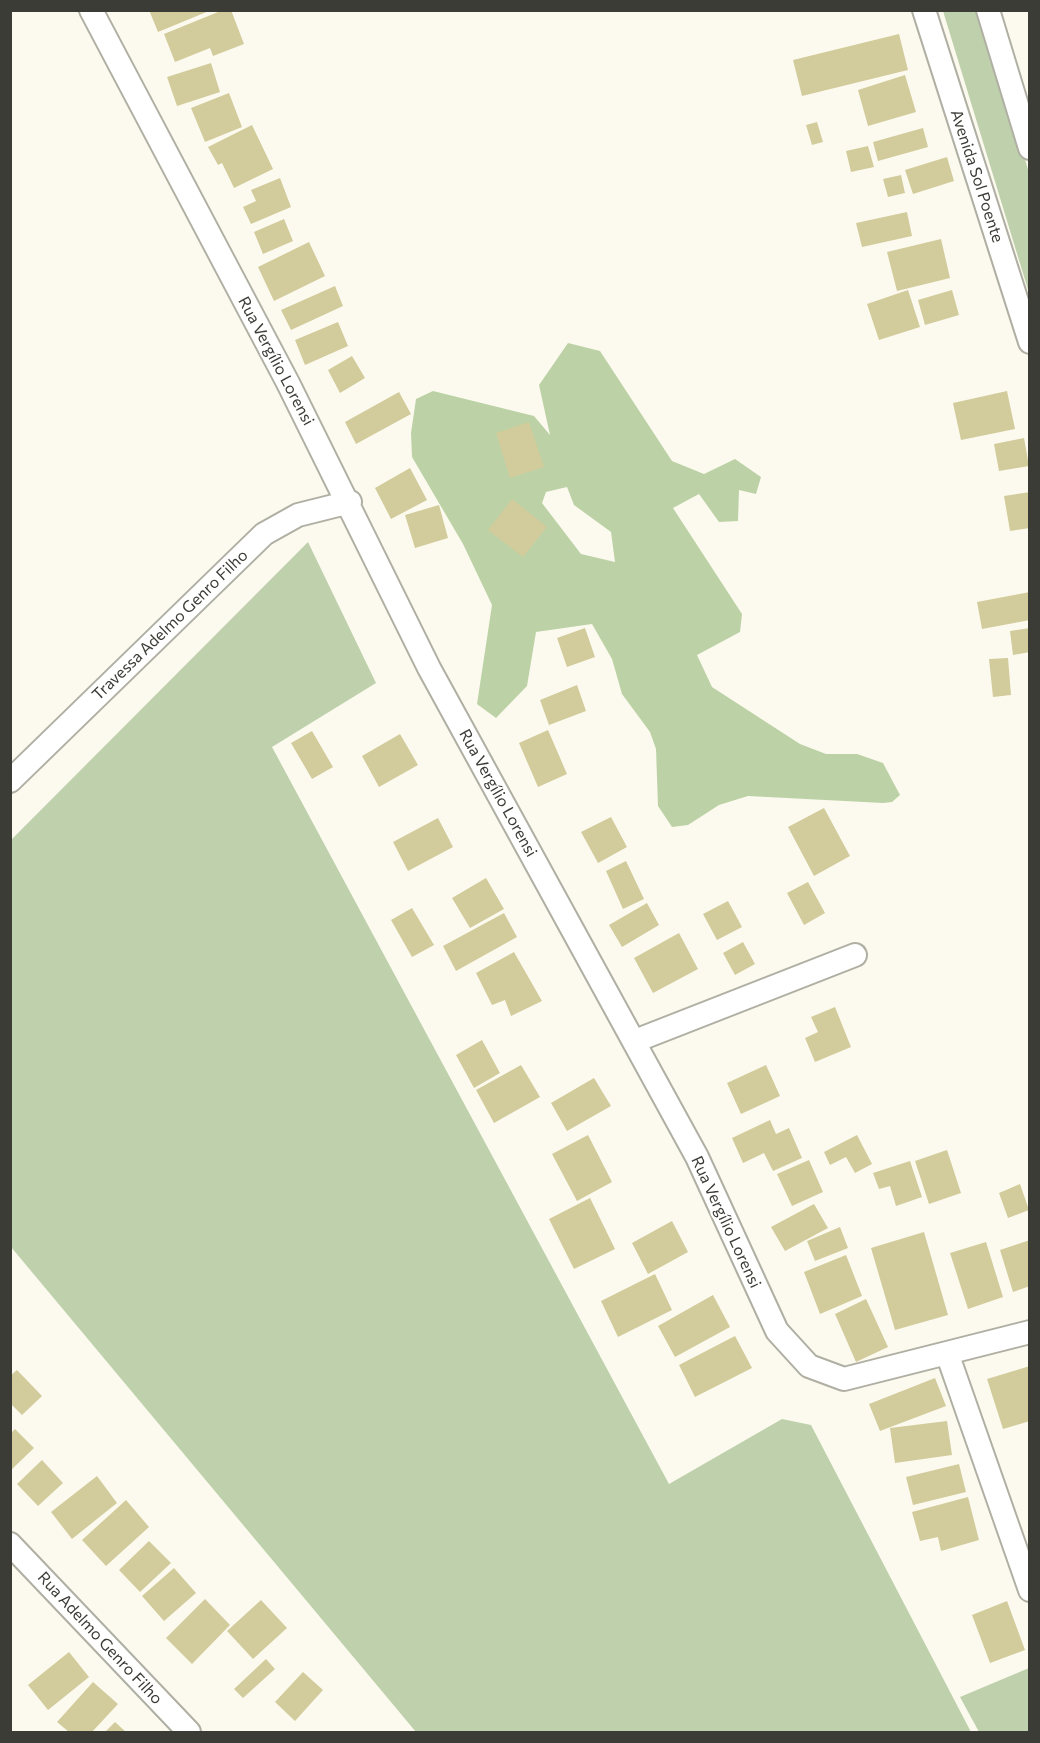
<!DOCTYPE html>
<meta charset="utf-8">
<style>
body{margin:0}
#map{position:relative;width:1040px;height:1743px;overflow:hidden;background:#fcfaee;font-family:Commissioner,sans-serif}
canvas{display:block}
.frame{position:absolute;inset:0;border:12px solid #3c3c37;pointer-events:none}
</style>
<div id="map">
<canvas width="1040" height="1743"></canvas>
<div class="frame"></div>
</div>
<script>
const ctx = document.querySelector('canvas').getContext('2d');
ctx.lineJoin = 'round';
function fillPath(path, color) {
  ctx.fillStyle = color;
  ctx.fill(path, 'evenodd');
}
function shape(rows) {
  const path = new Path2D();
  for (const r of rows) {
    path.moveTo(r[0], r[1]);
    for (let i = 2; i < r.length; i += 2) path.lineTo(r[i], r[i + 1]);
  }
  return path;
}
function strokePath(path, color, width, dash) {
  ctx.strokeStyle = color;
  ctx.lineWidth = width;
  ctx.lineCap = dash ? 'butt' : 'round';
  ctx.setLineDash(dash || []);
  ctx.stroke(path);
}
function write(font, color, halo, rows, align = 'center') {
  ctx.font = font + ' Commissioner,sans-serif';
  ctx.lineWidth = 4.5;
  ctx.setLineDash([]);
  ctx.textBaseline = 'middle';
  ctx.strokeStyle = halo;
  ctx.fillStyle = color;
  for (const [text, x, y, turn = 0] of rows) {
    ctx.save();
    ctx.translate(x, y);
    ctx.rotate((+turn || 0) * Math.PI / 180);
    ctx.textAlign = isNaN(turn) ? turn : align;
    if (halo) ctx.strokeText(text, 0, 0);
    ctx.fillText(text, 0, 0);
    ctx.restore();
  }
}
const green = shape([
 [943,11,982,11,1029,173,1029,293],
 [308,542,376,683,272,747,669,1484,782,1419,811,1425,971,1732,416,1732,11,1247,11,840],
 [1029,1668,1029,1732,979,1732,960,1697]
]);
const forest = shape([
 [568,343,600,351,672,461,704,474,735,459,761,477,756,494,739,490,738,521,719,522,699,494,673,508,742,614,740,632,697,655,712,687,800,744,826,754,857,754,883,763,900,795,892,802,883,803,748,796,719,805,688,825,672,827,658,806,656,749,650,732,622,694,612,659,592,624,536,632,527,686,496,718,477,704,492,605,463,544,412,457,411,433,416,399,433,391,534,416,550,435,539,385],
 [567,487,574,505,611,532,615,562,581,554,542,503,546,492]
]);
const building = shape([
 [149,10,209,10,209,11,158,32],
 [223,10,231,10,244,44,213,56,210,48,175,62,164,34],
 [899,34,908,70,802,96,793,60],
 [211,63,220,92,177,106,167,77],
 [905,75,916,112,868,126,858,90],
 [229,93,242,127,205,142,191,108],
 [817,122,823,142,812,145,806,125],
 [252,125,273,169,234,188,222,163,218,165,208,147],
 [923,128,928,147,878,161,873,142],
 [868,146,874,167,851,172,846,151],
 [947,157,954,181,913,194,905,170],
 [901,175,905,193,888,197,883,179],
 [280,178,291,207,251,224,243,207,256,201,251,190],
 [907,212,912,236,862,247,856,223],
 [284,219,293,241,263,254,254,232],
 [941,239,950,278,897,291,887,252],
 [309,242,325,276,274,301,258,267],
 [335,286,343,306,291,330,281,310],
 [908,290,920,327,879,340,867,304],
 [952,290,959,315,925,325,918,300],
 [338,322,348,346,305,365,295,340],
 [352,356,365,378,340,393,328,370],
 [1007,391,1015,429,961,440,953,403],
 [399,392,411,414,356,444,345,422],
 [529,422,544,467,510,478,496,433],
 [1024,438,1029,466,999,471,994,444],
 [410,468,427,500,391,519,375,488],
 [1030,492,1030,528,1010,531,1004,496],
 [512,499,547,527,523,557,488,530],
 [439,505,448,538,415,548,405,515],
 [1030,592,1030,620,982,629,977,602],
 [585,628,595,657,567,667,557,638],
 [1030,628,1030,652,1013,655,1010,631],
 [1008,658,1011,695,993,697,989,659],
 [577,685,586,711,549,725,540,700],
 [548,730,567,774,538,787,519,743],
 [312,731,333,767,312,779,291,743],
 [400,734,418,765,379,787,362,756],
 [824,808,850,856,814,876,788,827],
 [611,817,627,847,598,863,581,832],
 [438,818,453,847,408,871,393,842],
 [626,861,644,899,623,909,606,871],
 [486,878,504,909,470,928,452,898],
 [808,882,825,913,804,925,787,893],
 [728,901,742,927,717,940,703,914],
 [647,903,659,925,622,947,609,925],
 [412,908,434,945,412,957,391,920],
 [504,913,517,937,456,971,443,946],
 [679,933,698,969,653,993,634,958],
 [743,942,755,964,735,975,723,953],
 [514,952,542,1001,511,1016,505,1000,492,1005,476,973],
 [835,1007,851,1047,815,1062,805,1038,818,1032,811,1017],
 [482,1040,500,1073,474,1088,456,1055],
 [521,1065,540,1097,494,1123,476,1090],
 [766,1065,780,1096,741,1114,727,1083],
 [594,1078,611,1106,567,1131,551,1103],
 [770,1120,776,1134,789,1128,802,1158,773,1171,764,1153,743,1163,732,1138],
 [588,1135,612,1182,577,1201,552,1154],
 [857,1135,872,1164,855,1173,846,1157,830,1165,824,1152],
 [947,1150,961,1193,929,1204,915,1161],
 [809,1160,823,1192,792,1206,777,1174],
 [910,1161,922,1197,896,1206,890,1186,879,1189,873,1173],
 [1020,1184,1029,1210,1008,1218,999,1193],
 [590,1198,615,1249,574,1269,549,1219],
 [814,1204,828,1228,785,1251,771,1227],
 [672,1221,688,1252,648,1274,632,1243],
 [840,1227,848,1248,815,1261,807,1241],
 [924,1232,948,1315,895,1330,871,1248],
 [1030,1240,1030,1286,1013,1292,1000,1250],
 [986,1242,1003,1297,968,1309,950,1253],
 [846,1255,862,1296,820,1314,804,1272],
 [655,1274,672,1310,618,1337,601,1301],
 [713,1295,730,1327,675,1357,658,1326],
 [866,1299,888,1347,856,1362,835,1314],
 [735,1336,752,1368,695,1397,679,1365],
 [1030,1366,1030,1421,1003,1429,987,1379],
 [17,1370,42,1396,22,1415,10,1403,10,1376],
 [935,1378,946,1406,880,1431,869,1404],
 [947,1421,952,1455,895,1463,890,1428],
 [15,1429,34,1448,10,1471,10,1434],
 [42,1460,63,1483,38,1506,17,1484],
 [959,1464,966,1492,913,1505,906,1477],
 [97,1476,117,1503,72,1539,51,1512],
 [968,1497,979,1540,941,1551,938,1537,920,1541,912,1512],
 [126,1500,149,1527,106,1566,82,1540],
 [149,1541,171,1563,140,1592,119,1570],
 [174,1568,196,1593,164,1621,142,1596],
 [205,1599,230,1625,192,1664,166,1638],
 [261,1600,287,1628,253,1659,227,1631],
 [1007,1601,1025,1650,990,1663,972,1615],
 [69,1652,89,1677,48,1710,28,1685],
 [266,1659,275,1669,243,1698,234,1689],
 [303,1672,323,1690,295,1721,275,1702],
 [93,1682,118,1704,92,1732,69,1732,57,1722],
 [115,1722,126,1732,105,1732]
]);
const minor = shape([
 [91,10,288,383,429,668,697,1157,777,1331,809,1366,844,1379,1030,1332],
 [924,10,1030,342],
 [988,10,1030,148],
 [10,781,264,534,298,515,350,502],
 [635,1041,855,955],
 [947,1353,1030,1590],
 [10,1544,189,1732]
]);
const streetNames = [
 ["Avenida Sol Poente",977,176,72],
 ["Rua Vergílio Lorensi",276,361,62],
 ["Travessa Adelmo Genro Filho",170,625,-44],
 ["Rua Vergílio Lorensi",498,793,61],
 ["Rua Vergílio Lorensi",726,1222,65],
 ["Rua Adelmo Genro Filho",100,1638,47]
];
fillPath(green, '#bfd1ac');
fillPath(forest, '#bcd2a6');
fillPath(building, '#d2cb9b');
strokePath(minor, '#b0afa3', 26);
strokePath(minor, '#fff', 22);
write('16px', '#3c3c37', '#fff', streetNames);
</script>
